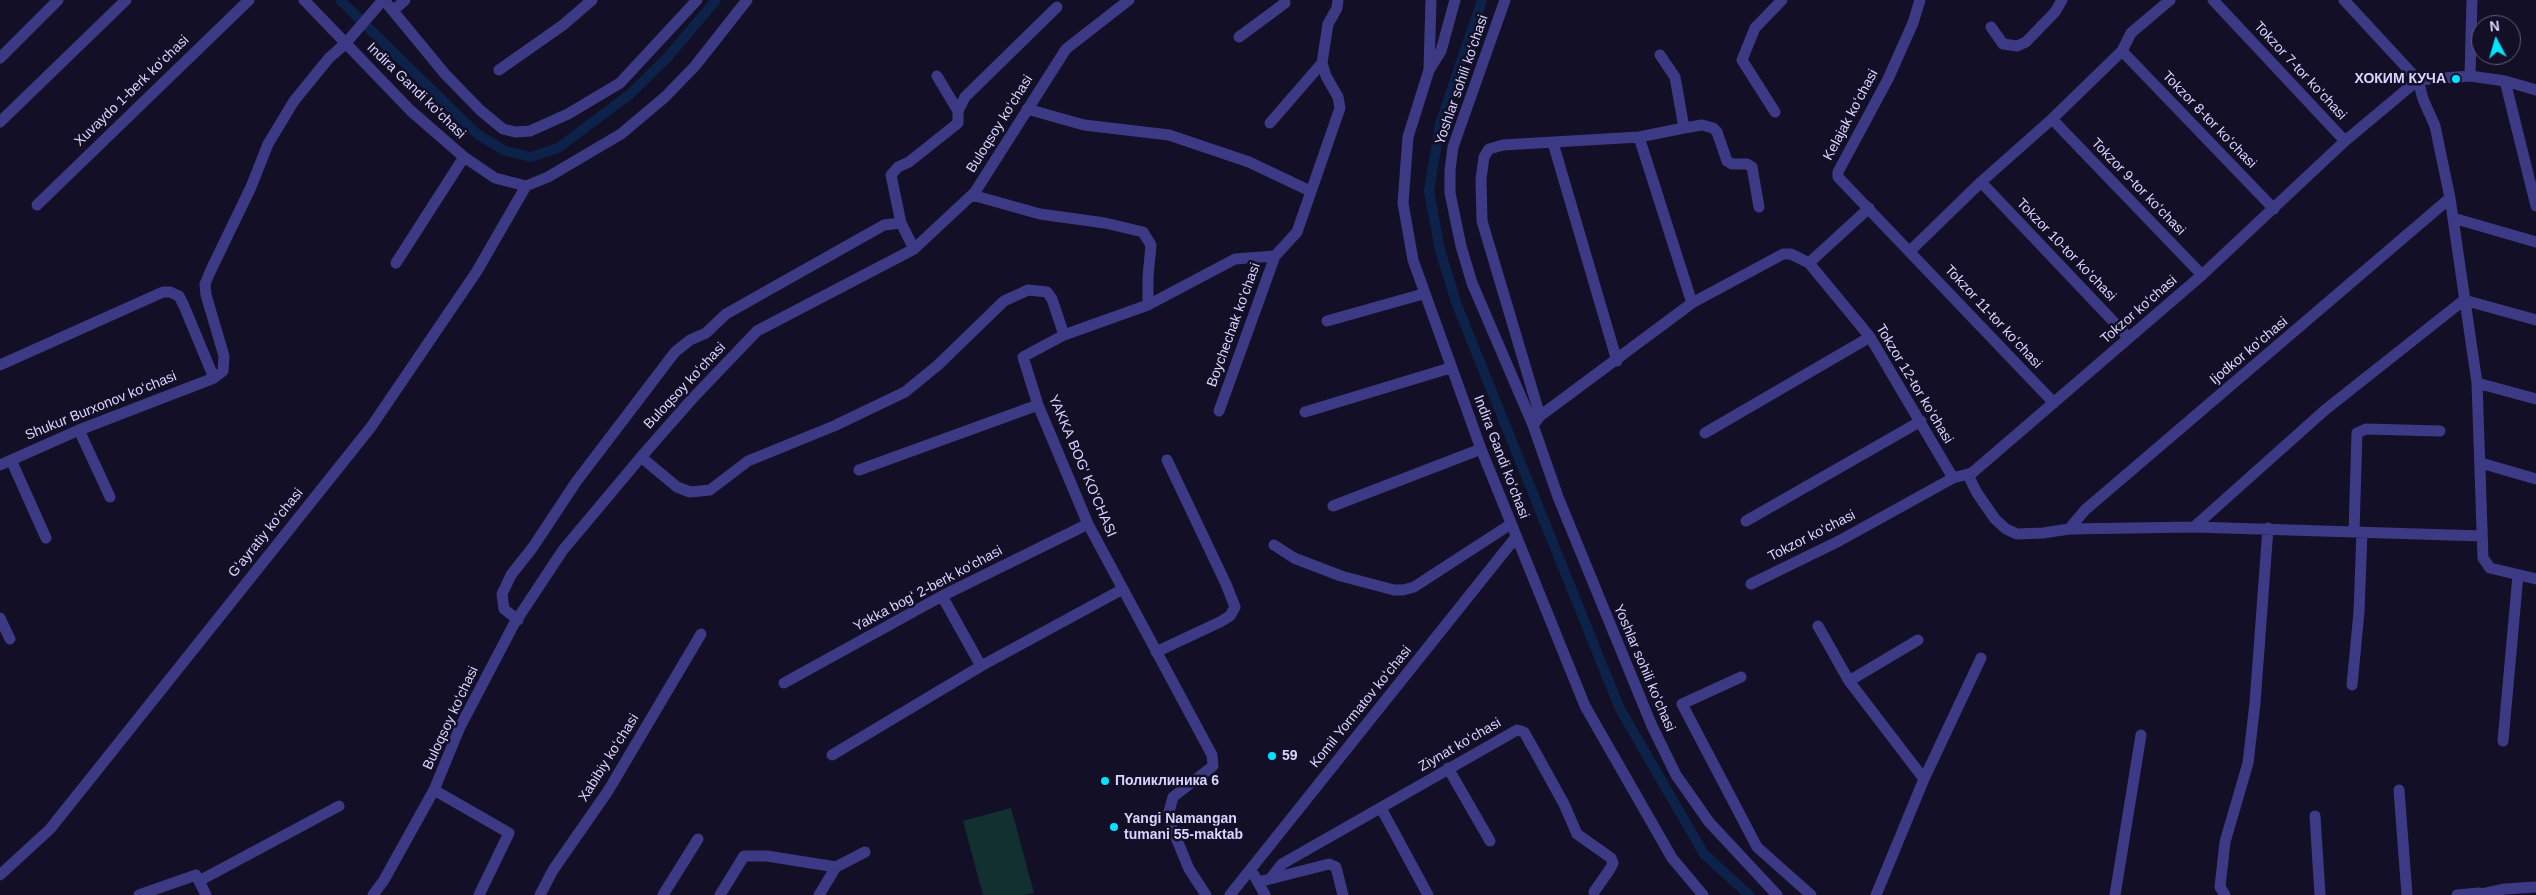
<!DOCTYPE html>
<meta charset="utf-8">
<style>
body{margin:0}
#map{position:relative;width:2536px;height:895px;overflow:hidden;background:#130f26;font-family:Helvetica,sans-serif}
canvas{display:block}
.north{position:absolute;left:2471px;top:15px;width:50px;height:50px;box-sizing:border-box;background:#130f26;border:1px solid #625e7d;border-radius:50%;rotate:354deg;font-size:14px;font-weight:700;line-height:20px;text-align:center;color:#d9d4ff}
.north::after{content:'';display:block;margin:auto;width:18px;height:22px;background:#00e5ff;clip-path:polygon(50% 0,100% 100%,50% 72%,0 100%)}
</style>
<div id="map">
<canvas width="2536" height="895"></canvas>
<div class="north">N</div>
</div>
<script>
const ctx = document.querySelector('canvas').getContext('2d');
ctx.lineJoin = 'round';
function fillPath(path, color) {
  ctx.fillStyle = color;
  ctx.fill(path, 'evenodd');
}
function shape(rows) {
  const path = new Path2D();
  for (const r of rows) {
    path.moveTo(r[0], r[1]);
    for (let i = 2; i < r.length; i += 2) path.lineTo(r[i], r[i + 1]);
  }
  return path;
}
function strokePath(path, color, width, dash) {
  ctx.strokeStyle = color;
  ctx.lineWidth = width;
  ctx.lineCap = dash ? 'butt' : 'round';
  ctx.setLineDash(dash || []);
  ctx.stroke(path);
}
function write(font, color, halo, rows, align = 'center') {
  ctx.font = font + ' Helvetica,sans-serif';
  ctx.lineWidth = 5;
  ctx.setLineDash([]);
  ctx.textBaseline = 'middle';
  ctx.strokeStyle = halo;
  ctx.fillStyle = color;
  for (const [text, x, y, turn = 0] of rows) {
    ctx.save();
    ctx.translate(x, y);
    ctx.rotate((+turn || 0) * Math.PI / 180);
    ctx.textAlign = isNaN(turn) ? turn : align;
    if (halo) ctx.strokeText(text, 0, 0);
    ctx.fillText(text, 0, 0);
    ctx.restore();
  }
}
const green = shape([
 [1011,808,1034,893,1025,895,983,895,963,821]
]);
const canal = shape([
 [340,0,477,134,505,151,531,157,558,148,629,95,667,58,716,0],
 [1482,0,1440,124,1429,191,1440,250,1457,305,1620,709,1704,854,1749,895]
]);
const minor = shape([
 [304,0,411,111,464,157,495,178,526,186,548,177,621,134,665,97,695,66,747,0],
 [384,0,445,74,480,110,503,129,515,132,530,131,568,114,620,83,697,0],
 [1455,0,1441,51,1429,70,1408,137,1403,203,1413,260,1481,449,1585,706,1672,858,1703,895],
 [1505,0,1453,147,1450,170,1450,193,1461,246,1472,283,1533,425,1558,497,1652,726,1676,775,1709,822,1777,895],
 [1920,0,1913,23,1888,79,1838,172,1838,177,2054,403],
 [2213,0,2345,141],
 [2344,0,2418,80,2423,99,2435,126,2450,198,2477,383,2483,558,2490,568,2536,579],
 [393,11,405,0],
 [1991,27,2003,44,2017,46,2026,42,2055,12,2062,0],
 [1239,37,1285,3,1284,0],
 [2122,51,2274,209],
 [0,58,58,0],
 [1429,69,1431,0],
 [499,70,563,25,592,0],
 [937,76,958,111],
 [2470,76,2472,0],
 [2505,81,2536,206],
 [1027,109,1084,125,1169,135,1249,162,1310,191],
 [1775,112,1742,60,1755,28,1782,0],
 [2052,119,2202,275],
 [0,122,126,0],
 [1270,123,1322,63],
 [1684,128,1702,125,1713,128,1717,132,1727,161,1732,164,1747,164,1752,167,1759,207],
 [1639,137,1692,303],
 [1553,143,1617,361],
 [1981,182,2129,338],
 [972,195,1040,214,1105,223,1143,232,1151,245,1148,277,1148,305],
 [37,205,249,0],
 [2453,218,2536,242],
 [901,223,891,175,898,167,909,162,958,123,958,111,965,97,1057,7],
 [1910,251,1981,182,2052,119,2122,51,2131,33,2170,0],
 [396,263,464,157],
 [1809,263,1869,208],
 [1327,321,1423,294],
 [0,365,163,292,170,292,179,296,184,306,214,378],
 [2477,383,2536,399],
 [1219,411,1275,256,1297,232,1340,108,1338,97,1326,76,1322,63,1328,24,1337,8,1338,0],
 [1305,412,1450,368],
 [1540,416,1482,221,1481,179,1484,157,1489,149,1503,145,1639,137,1684,128,1675,77,1660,55],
 [1533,425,1540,416,1692,303,1783,254,1791,254,1809,263,1870,337,1953,478],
 [79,430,110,497],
 [1705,433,1870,337],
 [641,457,677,487,690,492,710,490,748,461,834,426,905,392,938,365,1004,301,1028,290,1047,292,1052,299,1064,335],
 [11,460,46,538],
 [2481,463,2536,479],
 [0,465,79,430,214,378,223,371,224,356,206,295,205,284,210,272,251,187,268,144,294,101,329,58,345,44,383,0],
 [859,470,1038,405],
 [1968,475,1977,493,1995,519,2006,529,2017,534,2043,533,2069,529,2194,527,2482,536],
 [1333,506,1481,449],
 [1746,521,1921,421],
 [2194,527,2325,410,2464,300,2536,320],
 [2069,529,2085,510,2450,198],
 [2354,532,2357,433,2366,429,2440,431],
 [1274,545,1294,558,1341,576,1394,590,1403,590,1414,587,1511,524],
 [1751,584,1839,541,1953,478,1972,473,2202,275,2345,141,2418,80,2470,76,2505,81,2536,90],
 [942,596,981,666],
 [0,618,10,639],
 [518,620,504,609,502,594,511,575,533,547,576,482,675,352,690,340,706,333,726,314,884,225,901,223,914,249],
 [1818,626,1849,681],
 [1156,652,1220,622,1230,616,1235,607,1226,584,1167,460],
 [1741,677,1682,704,1757,847,1811,895],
 [784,683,942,596,1088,524],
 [2352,685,2359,612,2362,532],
 [2503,741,2518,575],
 [832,755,981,666,1123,589],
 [1448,768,1490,841],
 [1924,779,1981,658],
 [434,790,509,833,479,895],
 [2399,790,2407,895],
 [1381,808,1428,895],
 [2315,816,2320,895],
 [0,875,50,829,371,427,477,271,526,186],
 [1254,875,1265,895],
 [1271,878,1282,864,1517,730,1524,732,1537,755,1564,804,1577,834,1611,858,1613,863,1610,869,1594,892],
 [1258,882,1329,864,1336,867,1343,895],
 [139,895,196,875,199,881],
 [206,895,199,881,339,806],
 [373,895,384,880,434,790,460,727,514,624,563,550,641,457,692,399,757,331,914,249,975,192,1066,49,1129,0],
 [540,895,553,870,608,791,701,634],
 [663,895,698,839],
 [720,895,744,856,767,856,836,867],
 [819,895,836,867,865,852],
 [1206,895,1189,869,1170,823,1169,812,1173,797,1213,766,1212,755,1088,524,1038,405,1023,357,1064,335,1148,305,1235,259,1275,256],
 [1230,895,1516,537],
 [1876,895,1924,779,1849,681,1918,640],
 [2115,895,2141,735],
 [2225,895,2220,887,2225,842,2248,763,2255,703,2268,528],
 [2457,895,2479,893],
 [2477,895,2505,889,2536,887]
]);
const markers = [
 [2456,79,5,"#00e5ff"],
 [1272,756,5,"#00e5ff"],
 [1105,781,5,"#00e5ff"],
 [1114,827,5,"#00e5ff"]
];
const streetNames = [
 ["Tokzor 7-tor koʻchasi",2300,71,47],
 ["Yoshlar sohili koʻchasi",1462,80,-71],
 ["Xuvaydo 1-berk koʻchasi",132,91,-44],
 ["Indira Gandi koʻchasi",416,91,44],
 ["Kelajak koʻchasi",1851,115,-62],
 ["Tokzor 8-tor koʻchasi",2209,120,46],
 ["Buloqsoy koʻchasi",1000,124,-58],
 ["Tokzor 9-tor koʻchasi",2138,187,46],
 ["Tokzor 10-tor koʻchasi",2066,250,46],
 ["Tokzor koʻchasi",2139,310,-41],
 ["Tokzor 11-tor koʻchasi",1993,317,47],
 ["Boychechak koʻchasi",1234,325,-70],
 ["Ijodkor koʻchasi",2249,351,-40],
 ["Tokzor 12-tor koʻchasi",1914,384,59],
 ["Buloqsoy koʻchasi",685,386,-47],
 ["Shukur Burxonov koʻchasi",101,406,-22],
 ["Indira Gandi koʻchasi",1501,457,69],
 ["YAKKA BOG' KO'CHASI",1082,466,67],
 ["Gʻayratiy koʻchasi",266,533,-51],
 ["Tokzor koʻchasi",1812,536,-27],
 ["Yakka bogʻ 2-berk koʻchasi",928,589,-28],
 ["Yoshlar sohili koʻchasi",1644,668,67],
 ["Komil Yormatov koʻchasi",1361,707,-51],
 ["Buloqsoy koʻchasi",451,718,-65],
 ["Ziynat koʻchasi",1460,745,-30],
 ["Xabibiy koʻchasi",609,758,-58]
];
const poiNames = [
 ["ХОКИМ КУЧА",2446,79,"right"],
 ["59",1282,756],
 ["Поликлиника 6",1115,781],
 ["Yangi Namangan",1124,819],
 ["tumani 55-maktab",1124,835]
];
fillPath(green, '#12302f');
strokePath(canal, '#0c2248', 10);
strokePath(minor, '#3d3a85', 11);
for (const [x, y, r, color] of markers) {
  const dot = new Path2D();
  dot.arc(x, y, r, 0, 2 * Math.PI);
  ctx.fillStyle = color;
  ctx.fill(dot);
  strokePath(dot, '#130f26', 2);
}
write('14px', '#d9d4ff', '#130f26', streetNames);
write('bold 14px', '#d9d4ff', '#130f26', poiNames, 'left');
</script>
